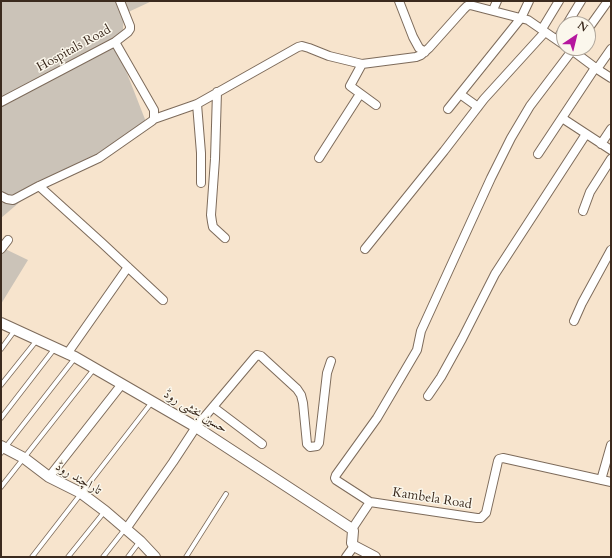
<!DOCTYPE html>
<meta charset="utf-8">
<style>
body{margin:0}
#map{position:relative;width:612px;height:558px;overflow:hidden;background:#f7e4cd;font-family:Cardo,serif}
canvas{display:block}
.frame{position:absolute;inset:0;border:2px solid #3b2a1e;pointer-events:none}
.north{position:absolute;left:556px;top:16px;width:40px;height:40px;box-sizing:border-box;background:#fbf7ec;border:1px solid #aea59a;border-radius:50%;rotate:35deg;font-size:11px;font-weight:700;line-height:16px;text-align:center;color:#3b2a1e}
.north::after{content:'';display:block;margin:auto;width:14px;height:18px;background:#b5179e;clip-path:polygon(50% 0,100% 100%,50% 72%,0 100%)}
</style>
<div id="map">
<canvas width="612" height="558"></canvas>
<div class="frame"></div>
<div class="north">N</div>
</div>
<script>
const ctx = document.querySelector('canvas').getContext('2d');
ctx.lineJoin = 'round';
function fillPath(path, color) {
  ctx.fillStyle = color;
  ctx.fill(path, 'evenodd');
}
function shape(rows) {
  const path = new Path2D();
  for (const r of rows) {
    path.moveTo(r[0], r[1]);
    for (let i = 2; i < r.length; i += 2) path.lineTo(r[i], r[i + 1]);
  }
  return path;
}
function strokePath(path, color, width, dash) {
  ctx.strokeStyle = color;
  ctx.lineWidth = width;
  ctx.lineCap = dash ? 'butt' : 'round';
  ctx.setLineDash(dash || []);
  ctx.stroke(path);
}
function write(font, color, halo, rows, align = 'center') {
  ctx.font = font + ' Cardo,Amiri,serif';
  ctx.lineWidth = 3;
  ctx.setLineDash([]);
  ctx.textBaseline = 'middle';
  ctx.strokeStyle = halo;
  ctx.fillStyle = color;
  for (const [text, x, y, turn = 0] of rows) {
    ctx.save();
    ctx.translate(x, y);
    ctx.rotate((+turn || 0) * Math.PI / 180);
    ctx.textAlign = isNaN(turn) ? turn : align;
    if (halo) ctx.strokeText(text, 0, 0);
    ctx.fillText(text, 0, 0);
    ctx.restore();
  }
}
const industrial = shape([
 [1,1,152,1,124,14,121,58,148,127,21,201,1,218],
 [1,247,28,260,1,304]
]);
const service = shape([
 [1,349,15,330],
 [1,385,37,340],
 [1,418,55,348],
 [1,453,75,358],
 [1,487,94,369],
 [32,557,152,402],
 [68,557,105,511],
 [103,557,125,529],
 [128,557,140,541],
 [186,557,226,494]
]);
const minor = shape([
 [399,1,413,37,419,48,425,52],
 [493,10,497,1],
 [567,24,581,1],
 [542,29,559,1],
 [588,29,608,1],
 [557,40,564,28],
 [569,48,597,69,611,78],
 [362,64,350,86,376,105],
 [597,69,611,49],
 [217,92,215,159,211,215,212,222,213,227,225,238],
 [460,94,478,107],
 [1,102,115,42,128,32,130,29,130,26,120,1],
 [197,104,201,153,201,183],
 [448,109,521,18,529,1],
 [562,118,611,150],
 [154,119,197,104,298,47,302,46,309,48,329,56,362,64,416,57,421,55,429,48,463,10,467,6,470,5,528,20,564,45],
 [601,144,611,129],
 [538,154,595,68],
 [319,158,360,94],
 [39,186,102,243,163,300],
 [1,196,7,199,13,200,39,186,99,158,152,121,154,119,154,110,115,42],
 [583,211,590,192,611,159],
 [1,249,8,240],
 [365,249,444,151,484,99,545,32],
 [574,321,582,303,611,250],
 [67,354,128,267],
 [428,396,441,377,462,339,495,274,586,134],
 [213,407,262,444],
 [49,477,122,384],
 [601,480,611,445],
 [370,502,477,518,481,518,486,513,498,461,499,459,503,458,611,482],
 [126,529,173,462,196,427,255,357,257,355,261,356,297,389,301,395,303,403,307,444,310,447,317,446,319,443,327,373,331,361],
 [352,529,370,502,336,480,335,478,336,475,377,418,417,350,421,331,491,178,511,138,530,106,574,48],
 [346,557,354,546]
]);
const tertiary = shape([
 [1,323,75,357,196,427,352,529,353,531,352,543,354,546,375,557],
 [1,446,24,458,49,477,81,493,105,511,140,541,155,557]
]);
const streetNames = [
 ["Hospitals Road",74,49,-29],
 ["حسین بخشی روڈ",195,412,31],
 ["تاراچند روڈ",78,479,31],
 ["Kambela Road",432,499,9]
];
fillPath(industrial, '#cbc3b8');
strokePath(service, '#7d6b5b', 5.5);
strokePath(minor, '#7d6b5b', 10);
strokePath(tertiary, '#7d6b5b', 12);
strokePath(service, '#fff', 4);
strokePath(minor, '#fff', 8);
strokePath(tertiary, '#fff', 10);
write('13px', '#3b2a1e', '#fbf7ec', streetNames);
</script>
